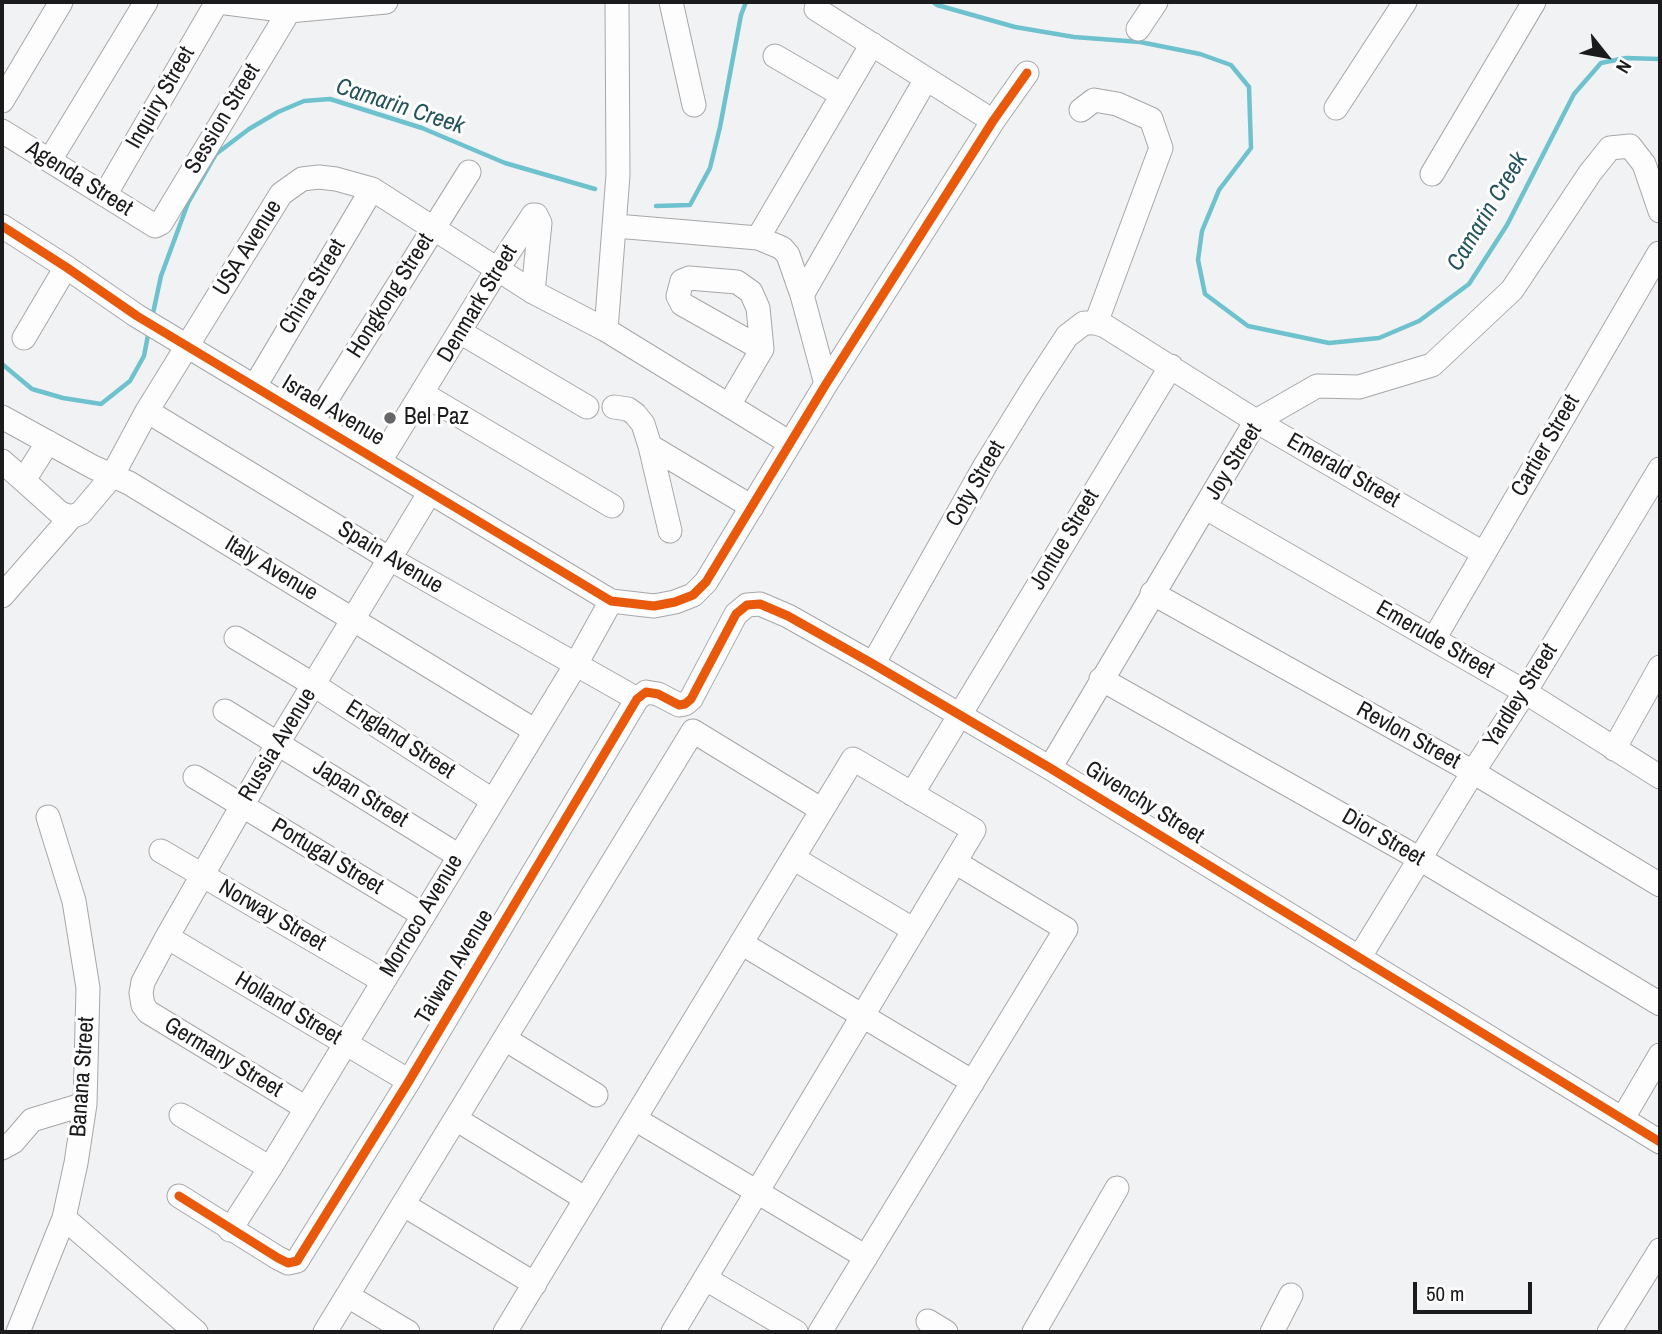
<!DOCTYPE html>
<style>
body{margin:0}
#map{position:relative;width:1662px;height:1334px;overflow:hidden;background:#f1f2f4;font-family:"Archivo Narrow",sans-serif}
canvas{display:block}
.frame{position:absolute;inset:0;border:4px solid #1b1b1d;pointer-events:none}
.north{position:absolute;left:1571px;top:21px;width:70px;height:70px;-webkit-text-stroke:5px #fff;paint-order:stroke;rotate:121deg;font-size:19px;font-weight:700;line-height:28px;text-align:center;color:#1b1b1d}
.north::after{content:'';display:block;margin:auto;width:24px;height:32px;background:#1b1b1d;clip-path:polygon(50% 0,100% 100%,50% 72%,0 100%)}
.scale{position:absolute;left:1413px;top:1282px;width:119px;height:32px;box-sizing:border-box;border:4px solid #1b1b1d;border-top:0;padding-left:9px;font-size:21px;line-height:24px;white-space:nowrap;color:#1b1b1d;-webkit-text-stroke:5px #fff;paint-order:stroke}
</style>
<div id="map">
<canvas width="1662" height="1334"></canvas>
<div class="frame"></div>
<div class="north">N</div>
<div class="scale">50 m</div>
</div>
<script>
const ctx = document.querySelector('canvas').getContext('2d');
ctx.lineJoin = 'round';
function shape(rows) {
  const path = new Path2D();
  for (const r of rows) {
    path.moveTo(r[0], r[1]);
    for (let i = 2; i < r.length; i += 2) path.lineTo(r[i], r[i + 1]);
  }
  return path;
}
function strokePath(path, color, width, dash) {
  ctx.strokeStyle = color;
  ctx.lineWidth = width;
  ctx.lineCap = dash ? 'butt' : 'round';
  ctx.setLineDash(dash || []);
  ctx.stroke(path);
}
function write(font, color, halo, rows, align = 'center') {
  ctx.font = font + ' "Archivo Narrow",sans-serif';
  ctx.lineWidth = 6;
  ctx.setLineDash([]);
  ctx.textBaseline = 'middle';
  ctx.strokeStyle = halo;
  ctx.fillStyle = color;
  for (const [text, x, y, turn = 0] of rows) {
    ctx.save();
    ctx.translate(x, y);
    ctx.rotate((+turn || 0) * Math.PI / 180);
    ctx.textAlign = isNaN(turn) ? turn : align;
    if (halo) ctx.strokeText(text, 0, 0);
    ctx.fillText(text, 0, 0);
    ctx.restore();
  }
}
const stream = shape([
 [933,2,937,5,1015,27,1074,37,1140,42,1200,54,1231,65,1249,87,1251,148,1219,190,1202,231,1198,260,1205,294,1248,326,1329,343,1379,338,1419,321,1469,284,1507,225,1574,94,1601,63,1626,58,1660,59],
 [656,206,690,205,710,168,720,127,741,15,746,2],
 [152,318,161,276,188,203,216,154,249,129,278,112,304,101,330,99,422,128,505,163,595,189],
 [2,364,32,389,63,398,101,404,130,381,144,356,149,330]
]);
const minor = shape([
 [218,2,289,11,386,2],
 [671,2,694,105],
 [816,9,993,121],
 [1138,29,1156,2],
 [775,56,842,95],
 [2,101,61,2],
 [1336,108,1405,2],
 [1081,110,1094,100,1117,104,1151,119,1161,148,1096,323],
 [2,131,155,226,161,223,289,11],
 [50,160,146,2],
 [1432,174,1534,2],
 [105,195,217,2],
 [2,226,66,267,137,316,611,601,654,606,675,602,693,595,706,582,826,384,993,121,1027,73],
 [616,226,758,238,782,248,788,255,802,295,826,384],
 [758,238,872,44],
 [802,295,926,79],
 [606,330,618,175,617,2],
 [460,332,587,407],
 [24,338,66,267],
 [255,386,372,189],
 [423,394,612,506],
 [729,405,762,349,758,308,751,292,737,282,689,278,682,281,678,296,682,304,762,349],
 [614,407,628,409,635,414,643,424,650,446],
 [147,411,390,559,637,699],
 [2,417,93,467,129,483,534,730],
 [313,421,469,172],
 [2,461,60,513,71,517,81,513,112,476,147,411,281,194,302,179,319,177,336,179,372,189,533,292,606,330,790,443],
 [380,461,497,270,533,215,536,215,540,223,533,292],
 [24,480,48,442],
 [1206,508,1525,692,1660,777],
 [670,531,650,446,752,507],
 [1152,593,1473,772,1660,885],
 [2,596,71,517],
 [236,638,314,685,492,800],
 [1434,639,1659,253],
 [873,664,986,464,1033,388,1067,336,1084,323,1096,323,1105,326,1256,421,1483,553],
 [1101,679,1420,859,1660,1004],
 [225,711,459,856],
 [1614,749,1660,667],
 [1050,768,1256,421,1317,386,1359,387,1432,365,1512,290,1590,173,1610,148,1630,146,1644,164,1660,211],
 [195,777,423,915],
 [912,794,1171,366],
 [161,851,383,981],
 [793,858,914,930],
 [167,937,409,1081],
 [741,943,973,1082],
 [1359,958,1473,772,1525,692,1660,469],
 [505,1039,596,1095],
 [306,1108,148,1012,143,1005,141,993,143,982,167,937,278,743,430,492],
 [181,1115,270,1168],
 [1623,1118,1660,1055],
 [456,1119,586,1199],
 [635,1119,866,1257],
 [2,1148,13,1142,32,1120,85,1104],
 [179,1196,278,1258,288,1263,297,1261,409,1081,637,699,646,692,658,694,679,705,685,704,691,699,736,614,747,605,760,604,788,616,873,664,1050,768,1660,1142],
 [404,1205,535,1284],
 [64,1218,196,1332],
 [230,1230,270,1168,575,666,611,601],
 [706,1279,796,1332],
 [348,1296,408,1332],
 [928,1321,946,1332],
 [18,1332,64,1218,76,1163,85,1104,88,988,74,901,48,817],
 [325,1332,693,731,822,810],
 [505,1332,853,759,974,830,673,1332],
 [820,1332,1066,929,955,862],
 [1034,1332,1117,1188],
 [1272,1332,1291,1295],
 [1609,1332,1660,1250]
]);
const cycleway = shape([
 [2,226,66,267,137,316,611,601,654,606,675,602,693,595,706,582,826,384,993,121,1027,73],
 [179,1196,278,1258,288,1263,297,1261,409,1081,637,699,646,692,658,694,679,705,685,704,691,699,736,614,747,605,760,604,788,616,873,664,1050,768,1660,1142]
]);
const markers = [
 [390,418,7,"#666668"]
];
const streetNames = [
 ["Inquiry Street",161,98,-60],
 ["Session Street",223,119,-59],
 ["Agenda Street",79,179,32],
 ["USA Avenue",248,248,-58],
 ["China Street",313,287,-59],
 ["Hongkong Street",391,296,-58],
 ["Denmark Street",478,304,-59],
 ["Israel Avenue",333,411,31],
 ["Cartier Street",1546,446,-60],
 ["Joy Street",1234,462,-58],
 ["Emerald Street",1343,471,30],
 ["Coty Street",976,484,-60],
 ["Jontue Street",1065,540,-59],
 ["Spain Avenue",390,558,31],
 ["Italy Avenue",271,569,31],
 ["Emerude Street",1435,640,30],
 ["Yardley Street",1521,696,-58],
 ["Revlon Street",1408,736,29],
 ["England Street",400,740,33],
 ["Russia Avenue",278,745,-59],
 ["Japan Street",360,794,32],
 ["Givenchy Street",1144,803,32],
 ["Dior Street",1383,838,30],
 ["Portugal Street",327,857,31],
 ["Norway Street",272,916,30],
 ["Morroco Avenue",422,916,-59],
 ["Taiwan Avenue",455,967,-59],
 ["Holland Street",288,1009,31],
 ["Germany Street",223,1058,31],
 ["Banana Street",83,1077,-86]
];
const poiNames = [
 ["Bel Paz",404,418]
];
const waterNames = [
 ["Camarin Creek",400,107,18],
 ["Camarin Creek",1488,212,-59]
];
strokePath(stream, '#6ec2cd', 4.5);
strokePath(minor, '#a7a7a9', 25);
strokePath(minor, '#fdfdfd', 23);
strokePath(cycleway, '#e8590c', 9);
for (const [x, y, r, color] of markers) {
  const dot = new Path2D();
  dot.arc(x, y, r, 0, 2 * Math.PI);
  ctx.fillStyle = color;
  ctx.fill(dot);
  strokePath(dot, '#fff', 2.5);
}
write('23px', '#1b1b1d', '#fff', streetNames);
write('23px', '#1b1b1d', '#fff', poiNames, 'left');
write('italic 24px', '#24555c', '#fff', waterNames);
</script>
